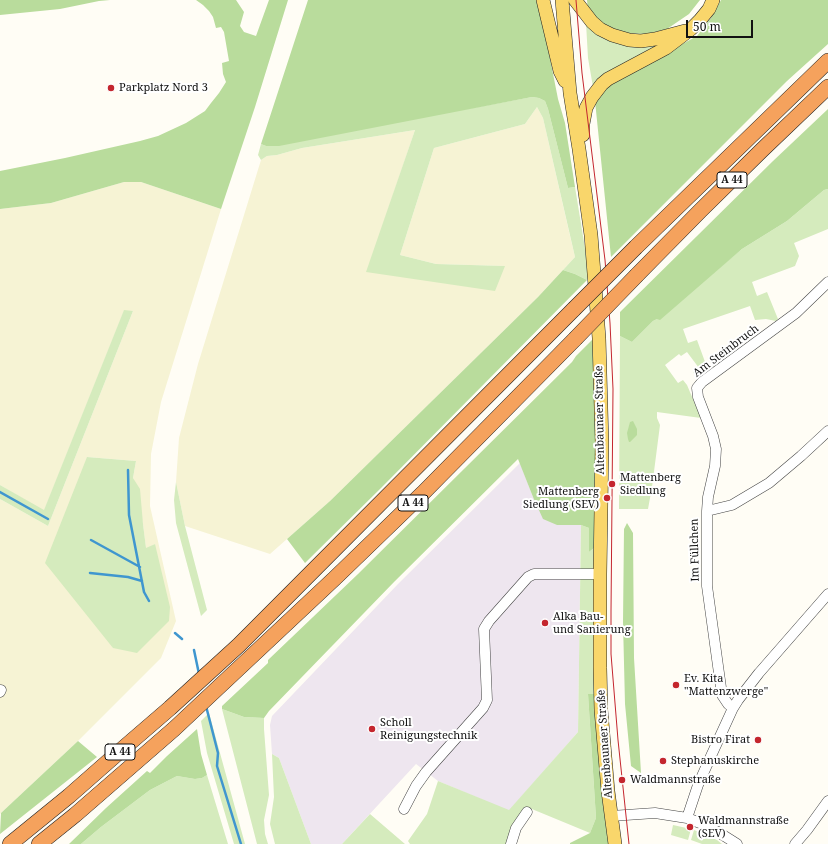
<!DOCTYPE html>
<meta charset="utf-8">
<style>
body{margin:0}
#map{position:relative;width:828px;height:844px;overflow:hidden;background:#fffdf5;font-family:"Noto Serif",serif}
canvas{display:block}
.scale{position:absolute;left:686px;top:20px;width:67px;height:18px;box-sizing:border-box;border:2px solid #111;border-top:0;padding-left:5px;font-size:12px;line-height:14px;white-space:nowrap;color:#111;-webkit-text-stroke:3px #fff;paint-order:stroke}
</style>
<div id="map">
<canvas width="828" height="844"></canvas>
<div class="scale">50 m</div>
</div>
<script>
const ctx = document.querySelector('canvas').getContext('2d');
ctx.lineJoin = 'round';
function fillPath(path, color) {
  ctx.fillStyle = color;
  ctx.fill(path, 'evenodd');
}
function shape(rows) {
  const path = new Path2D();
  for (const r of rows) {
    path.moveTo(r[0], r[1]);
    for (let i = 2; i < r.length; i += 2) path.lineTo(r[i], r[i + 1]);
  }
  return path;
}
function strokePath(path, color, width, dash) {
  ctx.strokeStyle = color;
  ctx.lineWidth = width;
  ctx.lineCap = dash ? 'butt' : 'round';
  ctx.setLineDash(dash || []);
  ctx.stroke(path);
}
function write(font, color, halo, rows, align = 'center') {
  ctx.font = font + ' "Noto Serif",serif';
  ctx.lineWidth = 4;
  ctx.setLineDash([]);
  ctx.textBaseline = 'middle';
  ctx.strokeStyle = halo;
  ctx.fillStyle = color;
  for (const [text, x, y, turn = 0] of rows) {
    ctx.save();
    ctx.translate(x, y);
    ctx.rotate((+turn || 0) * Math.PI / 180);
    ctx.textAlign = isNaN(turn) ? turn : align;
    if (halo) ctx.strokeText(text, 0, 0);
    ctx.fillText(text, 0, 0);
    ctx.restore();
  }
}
const industrial = shape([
 [520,463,533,497,557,525,581,525,578,732,509,811,438,781,416,764,342,844,311,844,279,758,272,754,270,725,272,716,398,584]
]);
const farmland = shape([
 [537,107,543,118,570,236,575,257,538,297,330,501,270,554,185,526,176,482,179,438,198,364,261,160,267,156,277,155,302,148,415,130,367,272,504,266,436,264,400,255,434,148,525,124],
 [124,182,141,182,221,209,161,402,151,454,150,506,176,621,161,658,78,741,0,814,0,499,48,526,133,311,124,311,44,511,0,485,0,209,51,203],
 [87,457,136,461,133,478,143,524,146,549,155,544,113,648]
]);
const green = shape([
 [586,23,597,34,619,44,642,47,668,40,593,87,588,58],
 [532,97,539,98,545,101,548,109,568,188,575,187,589,273,587,280,575,274,563,270,575,257,543,118,537,107,525,124,434,148,400,255,436,264,505,266,495,291,366,272,415,130,302,148,277,155,267,156,261,160,258,155,261,144,266,146],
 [828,189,828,229,794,243,799,256,795,266,752,282,757,296,767,292,778,319,776,321,766,319,755,320,750,306,683,329,688,343,697,340,708,370,697,377,695,375,693,372,699,368,687,352,681,356,679,354,665,365,678,383,683,380,687,385,701,418,657,412,657,418,660,425,652,487,648,509,619,509,620,336,632,342,653,321,657,319,742,249,787,221,824,190],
 [124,310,133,311,48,526,0,499,0,485,44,510],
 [87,457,136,461,133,478,140,489,143,524,146,548,155,544,170,607,169,621,137,653,113,648,45,563],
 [176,482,185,526,207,610,201,616,176,523,174,500],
 [581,525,589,528,589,552,594,548,594,694,588,694,596,818,590,833,527,807,513,828,508,844,410,844,408,841,427,814,438,781,509,810,578,732],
 [222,709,244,717,264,718,264,729,269,795,264,820,265,834,268,844,257,844],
 [209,713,245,844,234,844,207,753,201,721],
 [272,754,279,758,311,844,275,844,270,824,274,797],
 [207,775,228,844,81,844,101,827,150,790,177,776,195,779,202,778],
 [370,814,405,844,342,844],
 [673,825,691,829,688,840,671,835],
 [694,830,717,840,722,844,702,844,691,840]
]);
const forest = shape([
 [0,0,110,0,99,1,60,9,0,15],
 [196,0,236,0,244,12,240,26,244,32,256,36,269,0,288,0,255,107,221,209,141,182,124,182,51,203,0,209,0,171,65,158,140,141,158,136,186,123,205,111,211,103,219,93,226,82,223,74,222,63,229,61,224,32,221,27,216,28,213,17,209,11,203,5],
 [308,0,536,0,542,18,558,99,565,123,575,187,568,188,548,109,545,101,539,98,532,97,279,146,266,146,261,144],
 [587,0,700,0,689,14,667,29,647,34,619,33,603,25,588,11],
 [721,0,828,0,828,44,787,81,611,257,595,101,606,86,697,36,711,18],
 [828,109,828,189,824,190,787,221,742,249,660,320,657,319,653,321,632,342,620,336,620,312,773,161],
 [563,270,575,274,587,280,381,488,305,563,287,539,330,501,538,297],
 [595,337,596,389,594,548,589,552,589,528,581,525,557,525,543,519,533,497,518,459,395,581,269,711,264,718,244,717,222,709,222,706,268,663,268,660,358,574,572,362,576,356],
 [633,421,637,429,637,435,630,442,629,442,628,439,627,433,630,422],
 [627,523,633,533,634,658,641,773,631,766,625,704,623,622,624,529],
 [588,694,594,694,611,844,570,844,570,843,590,833,596,818],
 [197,729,201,754,207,775,202,778,195,779,177,776,150,790,101,827,81,844,69,844,106,808,147,771,150,773,167,756],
 [78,741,97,757,0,834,1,813]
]);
const stream = shape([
 [128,470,129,515,144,592,149,601],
 [0,492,48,519],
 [91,540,140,567],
 [90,573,128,577,142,581],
 [175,633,182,639],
 [194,650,199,674],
 [206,706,218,753,217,766,241,844]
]);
const minor = shape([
 [707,511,732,505,769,483,801,456,828,431],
 [0,692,1,690],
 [733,708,728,704,722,695,707,586,707,511,708,497,715,466,716,449,713,436,698,397,697,388,702,382,796,313,828,282],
 [404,809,416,786,426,772,483,708,487,700,484,629,489,621,528,577,534,574,600,574],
 [611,816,655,813,687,818,700,823,718,832,737,844],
 [687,818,698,785,711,756,733,708,738,700,759,673,828,594],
 [511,844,516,828,527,812],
 [795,844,807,830,828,801]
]);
const major = shape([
 [543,0,560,71,565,81],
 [562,0,570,93,579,149,591,235,599,338,602,443,600,574,600,668,601,710,608,791,615,844],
 [575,0,592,22,600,29,612,35,629,40,641,41,655,39,685,31],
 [583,135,583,124,586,108,592,97,602,84,608,79,666,48,691,29,700,20,709,9,713,0]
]);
const highway = shape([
 [636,247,828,61],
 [637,275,700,211,762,150,828,87],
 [10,844,69,796,119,752,170,708,239,645,574,309],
 [39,844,75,815,174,729,335,578,423,493,575,339]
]);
const tram = shape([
 [576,0,582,73,605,260,610,323,613,389,611,611,611,654,618,740,629,844]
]);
const highwayBridge = shape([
 [574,309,636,247],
 [575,339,637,275]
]);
const markers = [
 [111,88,4,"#c4262e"],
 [612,484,4,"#c4262e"],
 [607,498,4,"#c4262e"],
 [545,623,4,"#c4262e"],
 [676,685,4,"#c4262e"],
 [372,729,4,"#c4262e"],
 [758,740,4,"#c4262e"],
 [663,761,4,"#c4262e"],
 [622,780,4,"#c4262e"],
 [690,827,4,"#c4262e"]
];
const shields = [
 [732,180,30],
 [413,503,30],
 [120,752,30]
];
const shieldNames = [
 ["A 44",732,180],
 ["A 44",413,503],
 ["A 44",120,752]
];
const poiNames = [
 ["Parkplatz Nord 3",119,88],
 ["Mattenberg",620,478],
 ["Siedlung",620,491],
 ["Mattenberg",599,492,"right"],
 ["Siedlung (SEV)",599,505,"right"],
 ["Alka Bau-",553,617],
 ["und Sanierung",553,630],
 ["Ev. Kita",684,679],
 ["\"Mattenzwerge\"",684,692],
 ["Scholl",380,723],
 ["Reinigungstechnik",380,736],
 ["Bistro Firat",750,740,"right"],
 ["Stephanuskirche",671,761],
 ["Waldmannstraße",630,780],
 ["Waldmannstraße",698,821],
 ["(SEV)",698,834]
];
const streetNames = [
 ["Am Steinbruch",726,351,-37],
 ["Altenbaunaer Straße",600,420,-91],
 ["Im Füllchen",695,550,-91],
 ["Altenbaunaer Straße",605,744,-94]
];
fillPath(industrial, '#eee6ef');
fillPath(farmland, '#f6f3d4');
fillPath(green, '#d5ebbd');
fillPath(forest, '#b9dc9c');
strokePath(stream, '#3f96cf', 2.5);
strokePath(minor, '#444', 11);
strokePath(major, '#222', 14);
strokePath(highway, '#222', 16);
strokePath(minor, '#fff', 10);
strokePath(major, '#f9d66b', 13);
strokePath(highway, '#f5a25d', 15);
strokePath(tram, '#c4262e', 1);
strokePath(highwayBridge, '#222', 16, []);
strokePath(highwayBridge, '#f5a25d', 15);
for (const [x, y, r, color] of markers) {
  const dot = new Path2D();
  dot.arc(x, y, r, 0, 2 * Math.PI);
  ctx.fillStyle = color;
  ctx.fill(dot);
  strokePath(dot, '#fff', 1.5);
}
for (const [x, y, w] of shields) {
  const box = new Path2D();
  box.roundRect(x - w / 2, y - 8, w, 16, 3);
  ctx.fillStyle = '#fff';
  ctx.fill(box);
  strokePath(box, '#111', 1);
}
write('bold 10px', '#111', null, shieldNames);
write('11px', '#111', '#fff', poiNames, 'left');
write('11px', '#111', '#fff', streetNames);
</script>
